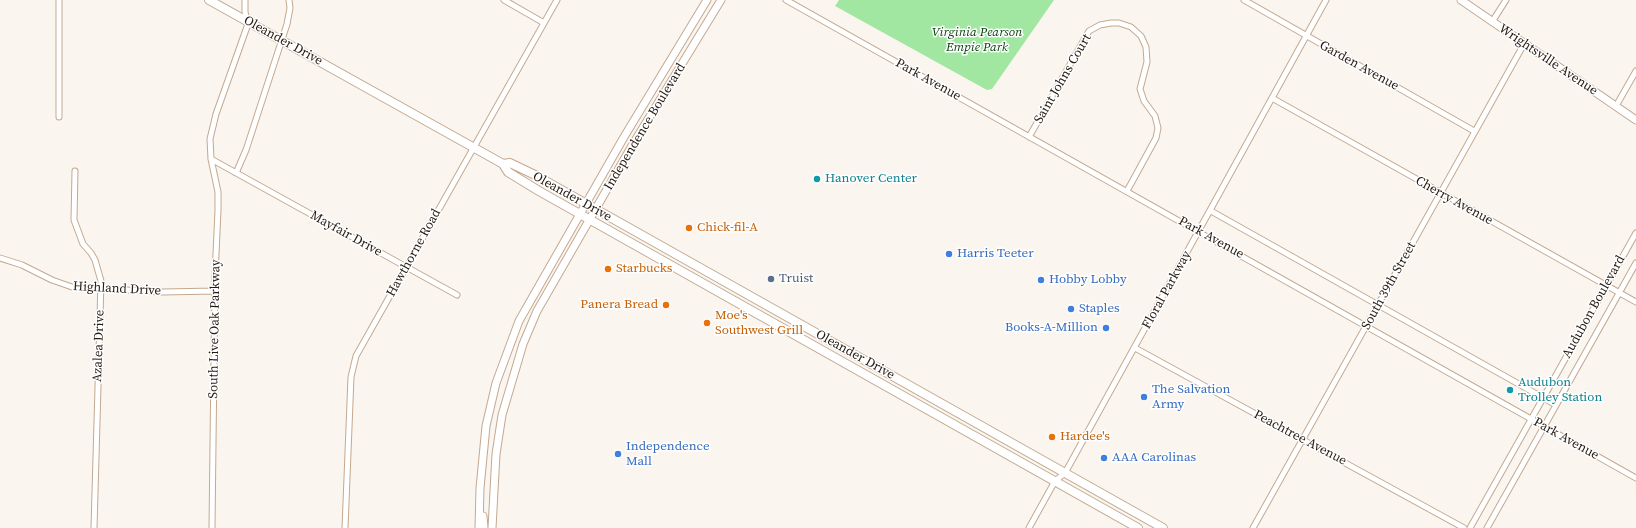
<!DOCTYPE html>
<style>
body{margin:0}
canvas{display:block;background:#fbf5f0}
</style>
<canvas width="1636" height="528"></canvas>
<script>
const ctx = document.querySelector('canvas').getContext('2d');
ctx.lineJoin = 'round';
function fillPath(path, color) {
  ctx.fillStyle = color;
  ctx.fill(path, 'evenodd');
}
function shape(rows) {
  const path = new Path2D();
  for (const r of rows) {
    path.moveTo(r[0], r[1]);
    for (let i = 2; i < r.length; i += 2) path.lineTo(r[i], r[i + 1]);
  }
  return path;
}
function strokePath(path, color, width, dash) {
  ctx.strokeStyle = color;
  ctx.lineWidth = width;
  ctx.lineCap = dash ? 'butt' : 'round';
  ctx.setLineDash(dash || []);
  ctx.stroke(path);
}
function write(font, color, halo, rows, align = 'center') {
  ctx.font = font + ' "Source Serif 4",serif';
  ctx.lineWidth = 3;
  ctx.setLineDash([]);
  ctx.textBaseline = 'middle';
  ctx.strokeStyle = halo;
  ctx.fillStyle = color;
  for (const [text, x, y, turn = 0] of rows) {
    ctx.save();
    ctx.translate(x, y);
    ctx.rotate((+turn || 0) * Math.PI / 180);
    ctx.textAlign = isNaN(turn) ? turn : align;
    if (halo) ctx.strokeText(text, 0, 0);
    ctx.fillText(text, 0, 0);
    ctx.restore();
  }
}
const green = shape([
 [839,0,1054,0,992,89,987,90,835,6]
]);
const street = shape([
 [504,0,544,23],
 [786,0,1636,478],
 [1244,0,1474,131],
 [1492,22,1506,0],
 [1272,98,1636,302],
 [1616,106,1636,71],
 [59,117,59,0],
 [1029,137,1089,31,1100,25,1111,23,1119,23,1131,27,1141,36,1146,47,1147,62,1140,89,1144,101,1155,116,1158,128,1156,138,1127,191],
 [211,159,457,295],
 [75,171,74,220,83,244,91,253,95,260,101,281,94,528],
 [236,173,246,150,287,24,290,8,289,0],
 [1211,211,1556,405],
 [0,258,22,265,52,280,72,287,162,292,216,291],
 [1135,348,1464,528],
 [212,528,215,276,218,210,218,192,211,159,210,139,216,114,248,24,245,12,245,0],
 [345,528,351,377,356,356,557,0],
 [1029,528,1055,481,1065,473,1326,0],
 [1253,528,1524,44],
 [1470,528,1636,233],
 [1487,528,1636,263]
]);
const secondary = shape([
 [1461,0,1636,120],
 [483,516,484,528],
 [479,528,480,488,486,426,496,383,519,321,624,137,707,0],
 [492,528,496,454,502,415,523,344,537,311,633,144,721,0]
]);
const primary = shape([
 [209,0,496,160,503,164,508,172,539,191,1138,528],
 [503,164,510,163,535,175,1163,528]
]);
const markers = [
 [817,179,4,"#0f9aa8"],
 [689,228,4,"#e8710a"],
 [949,254,4,"#3f7fe0"],
 [608,269,4,"#e8710a"],
 [771,279,4,"#5c6f8a"],
 [1041,280,4,"#3f7fe0"],
 [666,305,4,"#e8710a"],
 [1071,309,4,"#3f7fe0"],
 [707,323,4,"#e8710a"],
 [1106,328,4,"#3f7fe0"],
 [1510,390,4,"#0f9aa8"],
 [1144,397,4,"#3f7fe0"],
 [1052,437,4,"#e8710a"],
 [618,454,4,"#3f7fe0"],
 [1104,458,4,"#3f7fe0"]
];
const parkNames = [
 ["Virginia Pearson",977,33],
 ["Empie Park",977,48]
];
const streetNames = [
 ["Oleander Drive",283,41,29],
 ["Wrightsville Avenue",1548,60,34],
 ["Garden Avenue",1359,66,29],
 ["Saint Johns Court",1063,79,-60],
 ["Park Avenue",928,80,29],
 ["Independence Boulevard",645,127,-59],
 ["Oleander Drive",572,197,29],
 ["Cherry Avenue",1454,201,29],
 ["Mayfair Drive",346,234,29],
 ["Park Avenue",1211,238,29],
 ["Hawthorne Road",414,253,-61],
 ["South 39th Street",1389,286,-61],
 ["Highland Drive",117,289,3],
 ["Floral Parkway",1167,290,-61],
 ["Audubon Boulevard",1594,307,-61],
 ["South Live Oak Parkway",215,329,-89],
 ["Azalea Drive",99,346,-88],
 ["Oleander Drive",855,355,29],
 ["Peachtree Avenue",1300,438,28],
 ["Park Avenue",1566,439,29]
];
const cultureNames = [
 ["Hanover Center",825,179],
 ["Audubon",1518,383],
 ["Trolley Station",1518,398]
];
const foodNames = [
 ["Chick-fil-A",697,228],
 ["Starbucks",616,269],
 ["Panera Bread",658,305,"right"],
 ["Moe's",715,316],
 ["Southwest Grill",715,331],
 ["Hardee's",1060,437]
];
const shopNames = [
 ["Harris Teeter",957,254],
 ["Hobby Lobby",1049,280],
 ["Staples",1079,309],
 ["Books-A-Million",1098,328,"right"],
 ["The Salvation",1152,390],
 ["Army",1152,405],
 ["Independence",626,447],
 ["Mall",626,462],
 ["AAA Carolinas",1112,458]
];
const serviceNames = [
 ["Truist",779,279]
];
fillPath(green, '#a1e7a1');
strokePath(street, '#c4a990', 7);
strokePath(secondary, '#c4a990', 9);
strokePath(primary, '#c4a990', 10);
strokePath(street, '#fff', 5);
strokePath(secondary, '#fff', 7);
strokePath(primary, '#fff', 8);
for (const [x, y, r, color] of markers) {
  const dot = new Path2D();
  dot.arc(x, y, r, 0, 2 * Math.PI);
  ctx.fillStyle = color;
  ctx.fill(dot);
  strokePath(dot, '#fff', 1.5);
}
write('italic 13px', '#033b0a', '#fff', parkNames);
write('13px', '#241a10', '#fff', streetNames);
write('13px', '#0d838f', '#fff', cultureNames, 'left');
write('13px', '#c56008', '#fff', foodNames, 'left');
write('13px', '#366cbe', '#fff', shopNames, 'left');
write('13px', '#4e5e75', '#fff', serviceNames, 'left');
</script>
